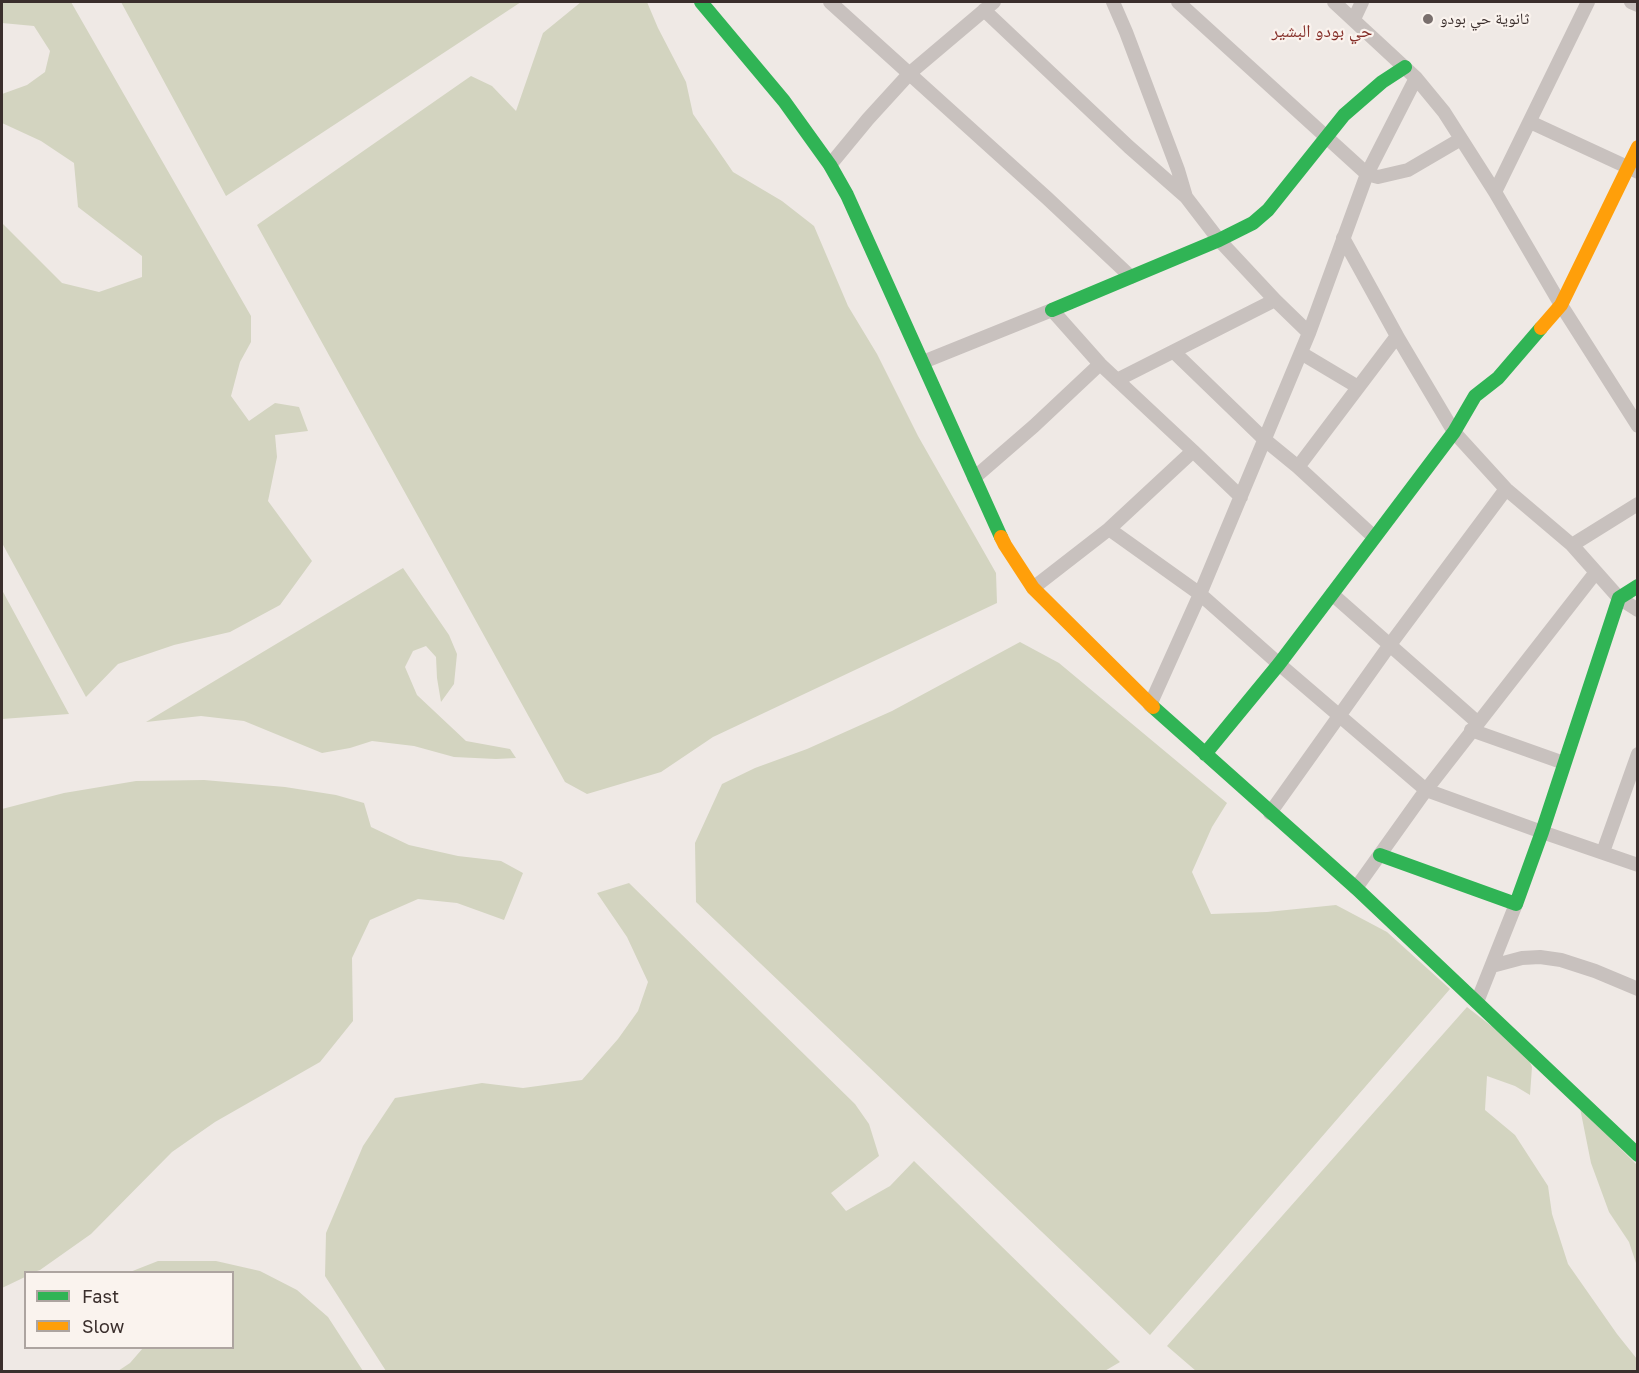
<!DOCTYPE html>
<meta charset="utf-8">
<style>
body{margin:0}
#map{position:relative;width:1639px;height:1373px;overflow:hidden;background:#efe9e5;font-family:"Golos Text",sans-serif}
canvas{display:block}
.frame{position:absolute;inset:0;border:3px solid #3a2e2c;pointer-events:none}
.legend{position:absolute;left:24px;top:1271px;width:210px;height:78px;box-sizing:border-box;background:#faf3ee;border:2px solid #ada4a0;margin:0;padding:8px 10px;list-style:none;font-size:18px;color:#3a2e2c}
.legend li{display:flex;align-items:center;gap:12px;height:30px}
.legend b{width:30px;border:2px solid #ada4a0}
</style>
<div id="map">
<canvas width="1639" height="1373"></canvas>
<div class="frame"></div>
<ul class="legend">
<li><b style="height:8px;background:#30b455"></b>Fast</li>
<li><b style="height:8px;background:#ff9f0a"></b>Slow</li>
</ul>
</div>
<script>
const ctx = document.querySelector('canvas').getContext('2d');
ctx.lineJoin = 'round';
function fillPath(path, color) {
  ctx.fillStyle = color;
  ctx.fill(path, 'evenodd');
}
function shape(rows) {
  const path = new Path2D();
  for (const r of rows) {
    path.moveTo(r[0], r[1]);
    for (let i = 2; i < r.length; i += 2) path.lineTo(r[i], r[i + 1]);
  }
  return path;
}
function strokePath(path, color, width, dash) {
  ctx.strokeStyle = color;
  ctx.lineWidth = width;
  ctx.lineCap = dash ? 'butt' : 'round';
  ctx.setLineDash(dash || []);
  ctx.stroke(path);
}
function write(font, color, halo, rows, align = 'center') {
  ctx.font = font + ' "Golos Text","Noto Naskh Arabic",sans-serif';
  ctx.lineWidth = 4.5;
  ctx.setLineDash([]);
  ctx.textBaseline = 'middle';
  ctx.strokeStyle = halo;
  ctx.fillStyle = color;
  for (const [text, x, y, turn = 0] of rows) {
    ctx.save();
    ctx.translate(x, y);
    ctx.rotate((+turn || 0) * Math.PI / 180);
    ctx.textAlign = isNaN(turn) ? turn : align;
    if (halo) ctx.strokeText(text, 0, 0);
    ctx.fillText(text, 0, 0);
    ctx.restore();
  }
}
const green = shape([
 [2,2,71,2,251,316,251,342,240,362,231,396,249,421,275,403,299,407,308,431,275,435,277,457,268,501,312,561,280,605,230,632,174,645,118,664,86,697,2,543,2,223,62,283,99,292,142,277,142,256,78,207,74,163,41,141,2,123,2,94,27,85,45,72,50,51,34,26,2,23],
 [121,2,521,2,226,196],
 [581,2,647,2,658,28,686,82,693,114,733,172,782,201,814,226,848,306,877,354,918,436,996,573,997,603,713,737,661,772,587,794,565,782,257,225,471,76,492,86,516,111,543,33],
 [403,568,449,635,457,654,454,684,441,702,437,678,436,657,426,646,413,651,405,667,417,695,466,741,510,749,516,758,496,759,454,757,414,746,372,741,350,748,322,753,244,721,201,716,146,722],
 [2,590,69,714,2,719],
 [1020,642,1059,663,1227,803,1212,827,1192,872,1211,914,1267,912,1336,905,1387,932,1450,989,1150,1335,696,902,695,843,722,784,755,768,807,749,892,711],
 [204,780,285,787,336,795,364,803,371,827,409,845,458,856,501,861,523,873,504,920,457,903,418,899,370,920,352,958,353,1021,320,1062,215,1122,172,1152,91,1234,40,1270,34,1272,26,1272,25,1277,2,1288,2,809,64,793,136,781],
 [629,883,855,1104,869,1124,879,1156,831,1193,846,1211,890,1186,914,1161,1120,1362,1103,1372,386,1371,325,1276,326,1233,363,1146,395,1098,482,1083,523,1088,582,1080,618,1039,638,1011,648,982,627,937,597,893],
 [1467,1007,1526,1053,1532,1067,1530,1095,1515,1086,1487,1076,1485,1110,1515,1135,1548,1186,1552,1214,1568,1264,1617,1334,1637,1359,1637,1371,1196,1371,1167,1346],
 [1580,1108,1637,1165,1637,1266,1629,1242,1609,1212,1591,1163],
 [158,1261,216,1261,260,1271,297,1290,328,1317,363,1371,118,1371,130,1363,143,1348,232,1348,232,1272,130,1272]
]);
const street = shape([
 [830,2,1047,198,1131,277],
 [1113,2,1126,32,1178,170,1186,197,1219,240,1275,300],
 [1178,2,1367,174,1378,177,1408,170,1461,139],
 [1334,2,1416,78,1444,112,1495,192,1561,305,1638,426],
 [1631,2,1638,5],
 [984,10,1129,147,1186,197],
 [1354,19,1362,2],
 [1530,122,1638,172],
 [830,165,868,119,910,73,994,2],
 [1495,192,1588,2],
 [1343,238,1397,336,1454,432,1506,489,1572,545,1619,598,1638,610],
 [1174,352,1265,440,1298,467,1374,537],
 [1301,353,1358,387],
 [923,362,1052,310,1100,364,1193,451,1109,529,1033,588],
 [1117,380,1275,300,1309,333],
 [1193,451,1241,497],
 [1298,467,1397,336],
 [974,478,1034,426,1100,364],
 [1109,529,1200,594,1279,664,1426,790,1542,832,1638,865],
 [1572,545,1638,504],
 [1332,594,1477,722],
 [1150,705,1200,594,1309,333,1367,174,1416,78],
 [1471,730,1564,763],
 [1270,813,1389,646,1506,489],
 [1603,852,1638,754],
 [1356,888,1426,790,1596,572],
 [1492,966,1522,958,1540,957,1561,960,1595,971,1638,989],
 [1477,1002,1516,904]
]);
const fast = shape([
 [701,2,784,101,830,165,847,195,1001,537],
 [1052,310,1219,240,1253,223,1268,210,1344,115,1382,82,1405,67],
 [1153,707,1356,888,1638,1155],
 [1205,754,1279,664,1332,594,1454,432,1475,396,1498,378,1541,328],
 [1380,855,1516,904,1542,832,1619,598,1638,586]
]);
const slow = shape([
 [1541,328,1561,305,1638,147],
 [1001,537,1005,545,1033,588,1153,707]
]);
const markers = [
 [1428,19,6,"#796f6d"]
];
const poiNames = [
 ["ثانوية حي بودو",1440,19]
];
const neighbourhoodNames = [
 ["حي بودو البشير",1322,31]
];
fillPath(green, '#d3d4c0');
strokePath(street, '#c8c1be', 14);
strokePath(fast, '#30b455', 14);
strokePath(slow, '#ff9f0a', 14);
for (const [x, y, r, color] of markers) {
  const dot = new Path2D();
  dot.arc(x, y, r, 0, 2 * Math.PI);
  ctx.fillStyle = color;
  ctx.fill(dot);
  strokePath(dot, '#faf3ee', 2);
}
write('16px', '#3a2e2c', '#faf3ee', poiNames, 'left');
write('18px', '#852e28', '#faf3ee', neighbourhoodNames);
</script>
